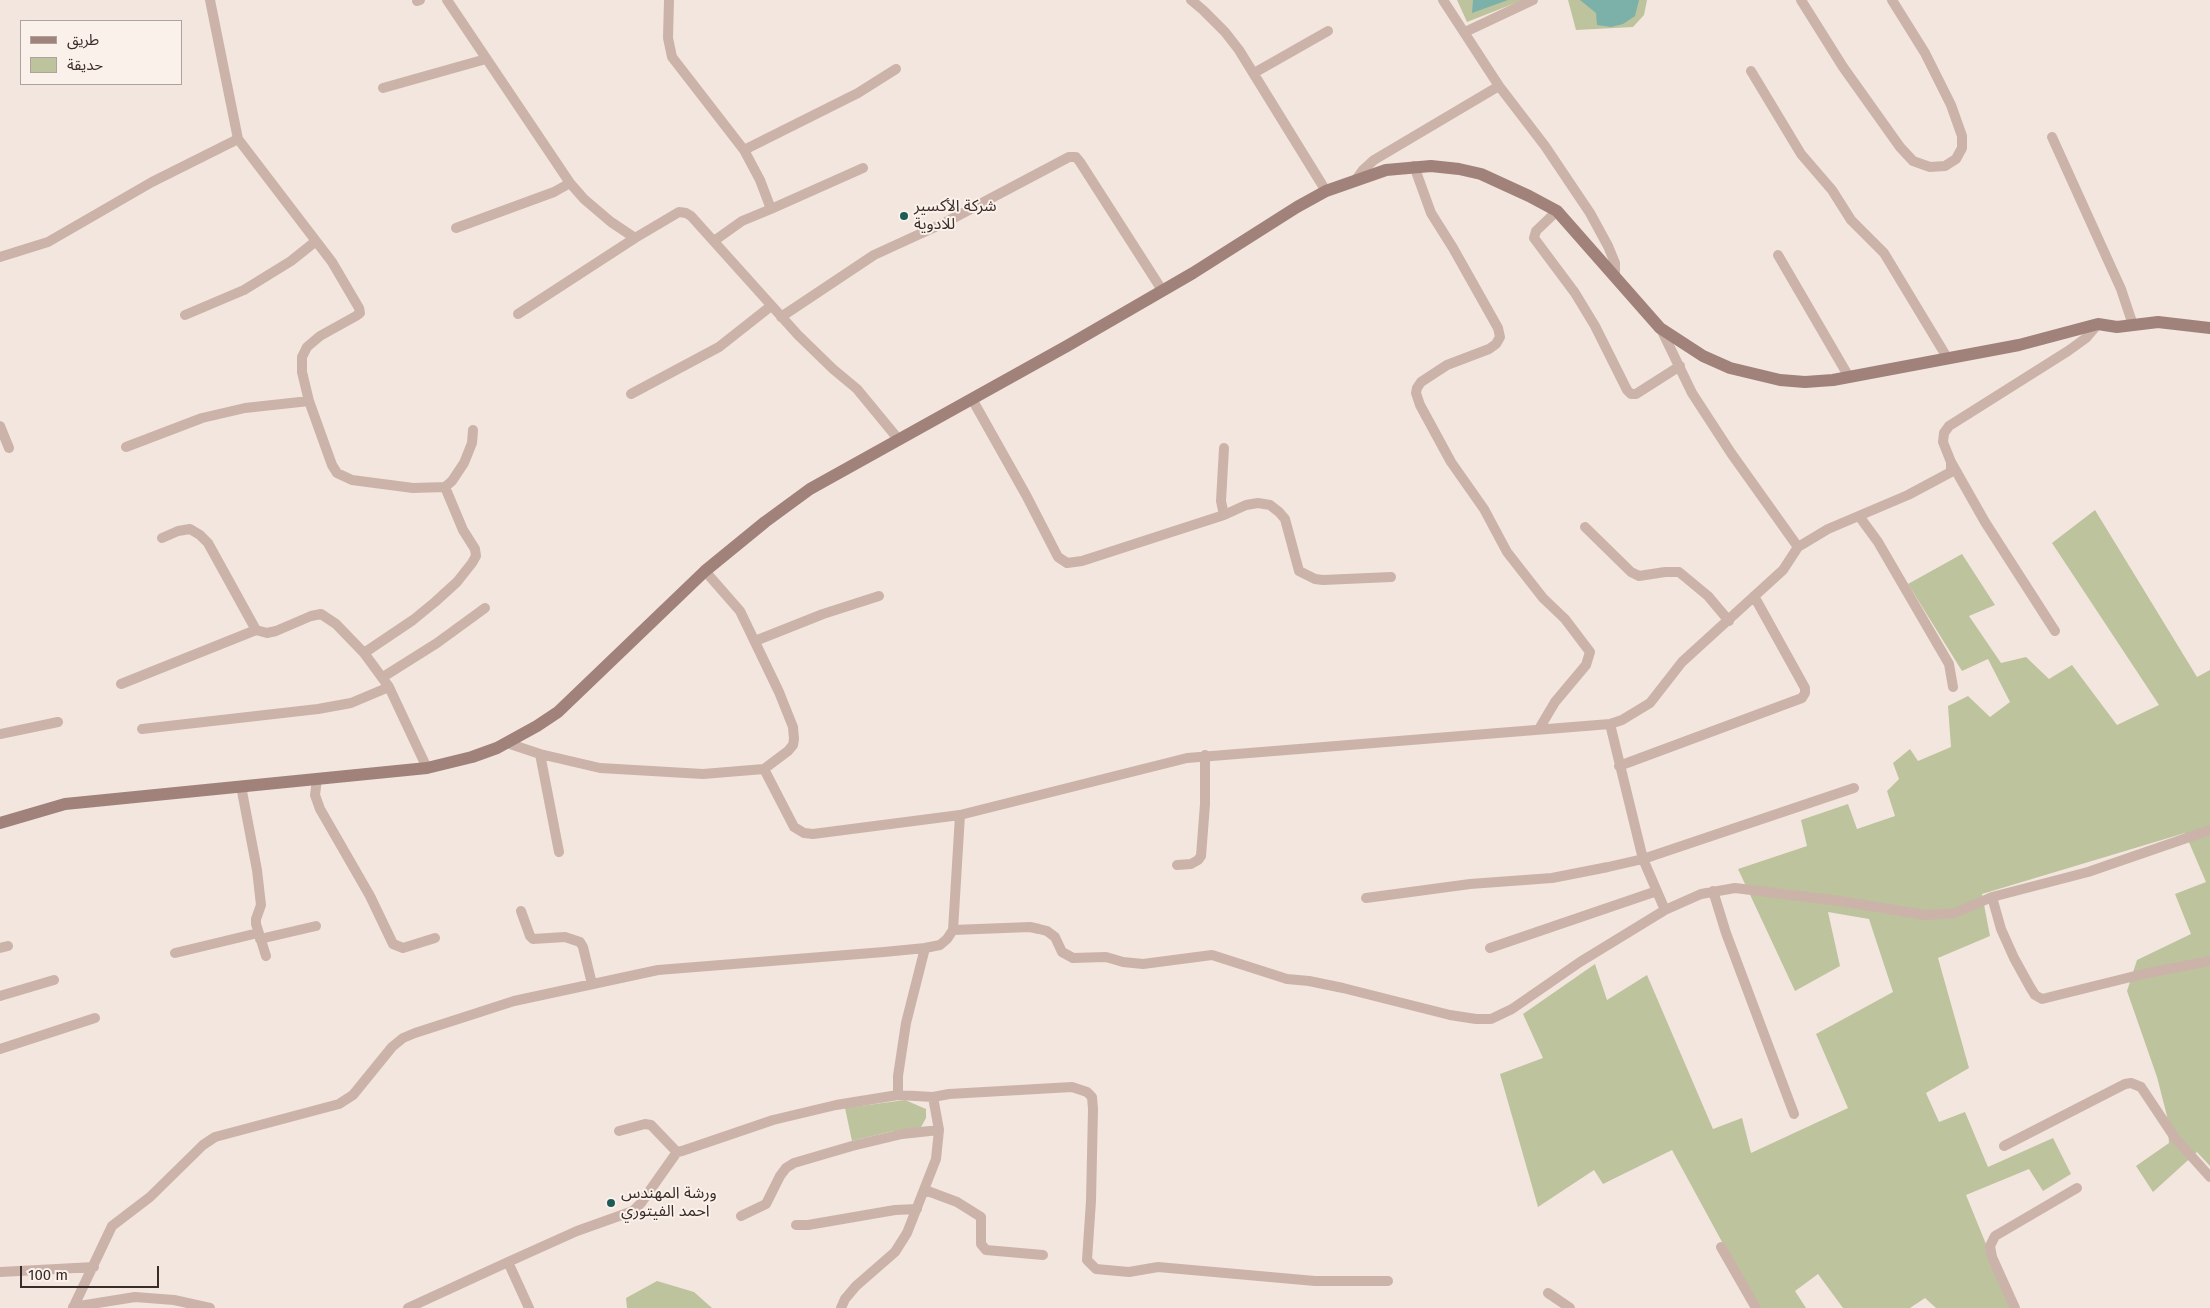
<!DOCTYPE html>
<meta charset="utf-8">
<style>
body{margin:0}
#map{position:relative;width:2210px;height:1308px;overflow:hidden;background:#f3e6de;font-family:"Fira Sans","Noto Sans Arabic",sans-serif}
canvas{display:block}
.legend{position:absolute;left:20px;top:20px;width:162px;height:65px;box-sizing:border-box;background:#fbf1eb;border:1px solid #ada29d;margin:0;padding:6px 9px;list-style:none;font-size:15px;color:#392c29}
.legend li{display:flex;align-items:center;gap:10px;height:25px}
.legend b{width:25px;border:1px solid #ada29d}
.scale{position:absolute;left:20px;top:1266px;width:139px;height:22px;box-sizing:border-box;border:2px solid #392c29;border-top:0;padding-left:6px;font-size:15px;line-height:18px;white-space:nowrap;color:#392c29;-webkit-text-stroke:4px #fbf1eb;paint-order:stroke}
</style>
<div id="map">
<canvas width="2210" height="1308"></canvas>
<ul class="legend">
<li><b style="height:6px;background:#a0827b"></b>طريق</li>
<li><b style="height:14px;background:#bdc39d"></b>حديقة</li>
</ul>
<div class="scale">100 m</div>
</div>
<script>
const ctx = document.querySelector('canvas').getContext('2d');
ctx.lineJoin = 'round';
function fillPath(path, color) {
  ctx.fillStyle = color;
  ctx.fill(path, 'evenodd');
}
function shape(rows) {
  const path = new Path2D();
  for (const r of rows) {
    path.moveTo(r[0], r[1]);
    for (let i = 2; i < r.length; i += 2) path.lineTo(r[i], r[i + 1]);
  }
  return path;
}
function strokePath(path, color, width, dash) {
  ctx.strokeStyle = color;
  ctx.lineWidth = width;
  ctx.lineCap = dash ? 'butt' : 'round';
  ctx.setLineDash(dash || []);
  ctx.stroke(path);
}
function write(font, color, halo, rows, align = 'center') {
  ctx.font = font + ' "Fira Sans","Noto Sans Arabic",sans-serif';
  ctx.lineWidth = 4;
  ctx.setLineDash([]);
  ctx.textBaseline = 'middle';
  ctx.strokeStyle = halo;
  ctx.fillStyle = color;
  for (const [text, x, y, turn = 0] of rows) {
    ctx.save();
    ctx.translate(x, y);
    ctx.rotate((+turn || 0) * Math.PI / 180);
    ctx.textAlign = isNaN(turn) ? turn : align;
    if (halo) ctx.strokeText(text, 0, 0);
    ctx.fillText(text, 0, 0);
    ctx.restore();
  }
}
const green = shape([
 [1457,0,1523,0,1467,22],
 [1568,0,1647,0,1644,15,1633,27,1576,30],
 [2095,510,2197,677,2210,670,2210,1166,2197,1152,2153,1192,2136,1166,2169,1143,2167,1116,2157,1077,2127,991,2137,960,2191,934,2175,894,2206,882,2185,833,1982,894,1990,936,1938,958,1969,1068,1926,1093,1939,1122,1965,1112,1988,1167,2053,1138,2071,1174,2043,1191,2029,1169,1966,1195,2012,1308,1936,1308,1925,1298,1910,1308,1843,1308,1818,1274,1795,1291,1806,1308,1758,1308,1672,1150,1603,1184,1594,1170,1538,1207,1500,1074,1543,1058,1523,1014,1595,964,1607,1000,1647,975,1713,1129,1742,1118,1751,1153,1848,1108,1816,1034,1893,992,1869,919,1828,912,1840,966,1795,991,1738,869,1807,846,1801,820,1848,804,1857,829,1895,816,1887,791,1899,779,1893,763,1910,749,1918,761,1951,747,1948,706,1968,696,1990,717,2010,702,1988,659,1962,671,1908,584,1962,554,1995,605,1969,616,2001,663,2026,657,2049,679,2072,665,2117,725,2159,705,2052,543],
 [905,1100,926,1109,926,1118,920,1129,893,1131,852,1141,845,1108],
 [657,1281,694,1292,712,1308,627,1308,626,1298]
]);
const water = shape([
 [1473,0,1508,0,1472,13],
 [1580,0,1639,0,1635,16,1623,24,1611,27,1597,25,1596,13]
]);
const street = shape([
 [210,0,238,139,332,262,359,308,360,313,356,316,320,336,307,347,302,357,302,372,309,401,332,465,337,473,352,480,413,488,445,487,452,481,464,463,472,443,473,430],
 [447,0,570,183,584,199,611,222,635,238,679,212,686,213,691,216,798,335,833,369,857,389,899,440],
 [669,0,668,38,672,57,744,150,760,180,771,209,742,221,714,241],
 [1191,0,1203,10,1225,32,1239,50,1326,191],
 [1443,0,1499,86,1545,146,1590,213,1608,246,1615,263,1615,275],
 [1801,0,1843,67,1900,147,1913,161,1930,167,1945,166,1956,159,1962,148,1962,136,1951,105,1925,53,1892,0],
 [417,1,420,0],
 [1465,32,1533,0],
 [1751,71,1801,154,1832,190,1851,220,1884,253,1948,359],
 [1254,73,1328,31],
 [383,88,486,59],
 [2052,137,2121,289,2133,325],
 [744,150,858,93,896,69],
 [1414,166,1431,213,1453,248,1498,328,1500,337,1496,344,1489,349,1447,365,1421,382,1417,388,1416,393,1420,405,1451,462,1484,509,1507,552,1543,598,1565,619,1590,652,1586,665,1555,702,1539,729],
 [1355,181,1363,170,1374,160,1499,86],
 [771,209,863,168],
 [1557,211,1536,231,1534,238,1575,293,1595,326,1627,390,1631,394,1636,394,1680,366],
 [456,228,554,192,570,183],
 [1778,255,1849,377],
 [0,257,48,242,152,182,238,139],
 [518,314,635,238],
 [185,315,244,290,291,261,316,241],
 [781,317,874,255,946,222,1069,157,1076,157,1080,162,1162,290],
 [1661,329,1692,393,1731,453,1798,547],
 [631,394,719,347,771,306],
 [972,399,1026,495,1058,557,1067,563,1082,561,1224,515,1221,501,1224,448],
 [0,426,9,448],
 [126,447,202,418,245,408,309,401],
 [1224,515,1246,505,1258,503,1270,505,1279,512,1285,519,1299,571,1315,579,1323,580,1391,577],
 [1859,516,1878,542,1949,664,1953,687],
 [1585,527,1631,572,1639,576,1665,572,1679,572,1708,596,1729,621],
 [162,538,178,531,190,529,200,535,208,543,256,630,267,633,276,631,311,616,321,614,336,624,364,653],
 [705,571,740,611,779,692,793,727,794,739,793,745,788,751,764,769,794,827,804,833,813,834,960,815,1187,758,1610,724,1622,720,1650,703,1682,662,1783,570,1798,547,1828,529,1908,495,1938,479,1951,472,1951,462],
 [2055,631,1985,522,1951,462,1943,442,1944,433,1949,426,2068,351,2086,338,2098,324],
 [755,641,823,614,879,596],
 [383,677,437,643,485,608],
 [121,684,256,630],
 [1610,724,1643,859,1665,910,1701,894,1735,888,1840,901,1925,915,1955,913,1992,897,2088,872,2210,830],
 [142,729,318,709,351,703,389,687],
 [0,734,58,722],
 [507,743,540,754,600,768,703,774,764,769],
 [540,754,559,852],
 [1619,766,1802,698,1805,693,1805,688,1754,596],
 [427,768,389,687,364,653,413,620,435,602,457,582,472,563,476,556,475,549,463,530,445,487],
 [317,779,315,795,320,809,370,896,393,944,403,948,435,938],
 [241,786,257,870,261,905,256,919,256,924,266,956],
 [1177,865,1191,864,1198,860,1201,856,1205,804,1205,755],
 [1713,891,1726,933,1794,1114],
 [1992,897,2001,929,2014,958,2030,987,2035,995,2042,999,2143,974,2210,961],
 [1366,898,1470,884,1552,878,1608,867,1643,859,1854,788],
 [521,911,530,936,533,939,565,937,580,942,583,947,592,984],
 [953,930,1030,927,1039,929,1047,931,1055,937,1062,952,1073,958,1106,957,1123,962,1143,964,1212,955,1287,979,1309,981,1343,988,1450,1015,1476,1019,1491,1019,1512,1009,1580,962,1665,910],
 [260,939,316,926],
 [0,948,8,946],
 [1490,948,1657,891],
 [175,953,258,933],
 [0,996,54,980],
 [0,1049,95,1018],
 [933,1097,949,1094,1072,1087,1087,1092,1092,1097,1093,1109,1091,1201,1087,1260,1096,1269,1129,1272,1158,1267,1315,1281,1388,1281],
 [619,1131,645,1124,651,1125,674,1149,677,1152,682,1151,773,1120,836,1105,898,1095],
 [2004,1146,2125,1084,2131,1083,2141,1087,2175,1138,2210,1177],
 [925,1190,957,1202,981,1217,981,1244,986,1250,1043,1255],
 [741,1216,766,1204,780,1176,786,1168,794,1163,852,1146,902,1134,939,1130],
 [796,1225,808,1225,895,1210,917,1209],
 [1721,1247,1756,1308],
 [508,1262,577,1231,633,1211,641,1203,677,1152],
 [0,1272,94,1267],
 [1548,1293,1570,1308],
 [73,1307,135,1297,174,1300,210,1308],
 [73,1308,112,1226,150,1197,203,1145,215,1137,339,1104,353,1095,392,1047,403,1038,415,1033,514,1001,658,970,884,952,925,948,940,945,947,939,953,930,960,815],
 [408,1308,508,1262,529,1308],
 [841,1308,845,1299,856,1286,895,1252,907,1233,936,1159,939,1130,933,1097,898,1095,898,1076,906,1023,925,948],
 [2015,1308,1992,1257,1990,1246,1995,1236,2077,1188]
]);
const secondary = shape([
 [0,823,65,804,427,768,472,757,497,748,537,726,558,712,705,571,765,522,810,489,1067,346,1193,273,1297,207,1326,191,1386,170,1431,166,1459,169,1481,174,1529,196,1557,211,1660,328,1703,356,1730,368,1780,380,1805,382,1833,380,2019,345,2098,324,2117,327,2158,322,2210,328]
]);
const markers = [
 [904,216,5,"#1d5c56"],
 [611,1203,5,"#1d5c56"]
];
const poiNames = [
 ["شركة الأكسير",914,207],
 ["للادوية",914,225],
 ["ورشة المهندس",621,1194],
 ["احمد الفيتوري",621,1212]
];
fillPath(green, '#bdc39d');
fillPath(water, '#7cb1aa');
strokePath(street, '#ccb3a9', 10);
strokePath(secondary, '#a0827b', 12);
for (const [x, y, r, color] of markers) {
  const dot = new Path2D();
  dot.arc(x, y, r, 0, 2 * Math.PI);
  ctx.fillStyle = color;
  ctx.fill(dot);
  strokePath(dot, '#fbf1eb', 2);
}
write('16px', '#392c29', '#fbf1eb', poiNames, 'left');
</script>
